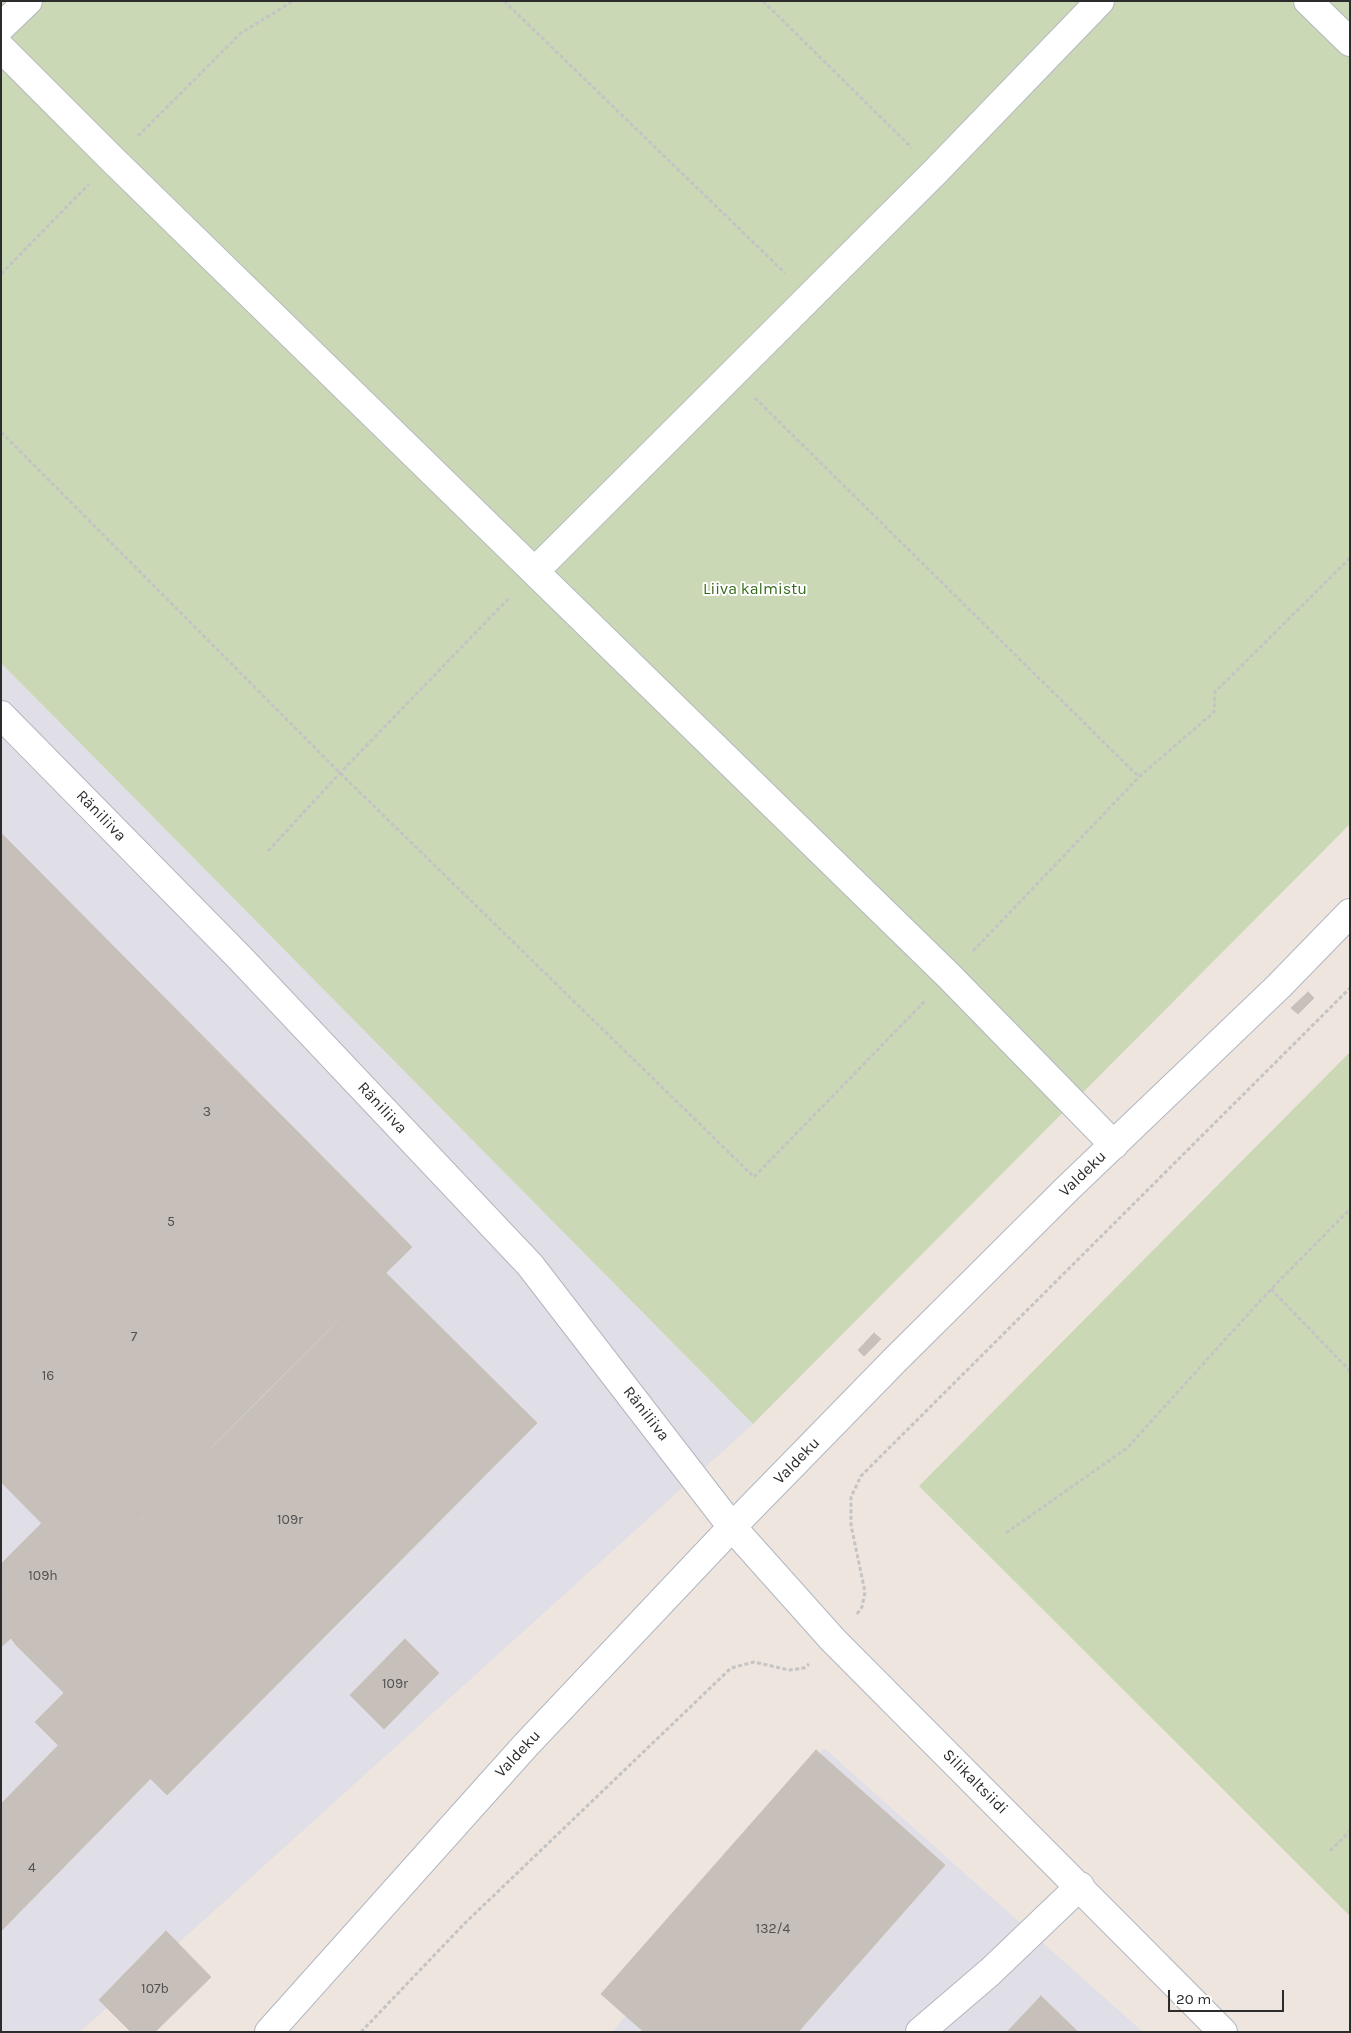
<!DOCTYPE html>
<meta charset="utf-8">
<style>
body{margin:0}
#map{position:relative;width:1351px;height:2033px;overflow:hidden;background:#eee5de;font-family:Karla,sans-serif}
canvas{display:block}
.frame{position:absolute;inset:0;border:2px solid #2c2c2c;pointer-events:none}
.scale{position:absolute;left:1168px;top:1990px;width:116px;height:22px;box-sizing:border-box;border:2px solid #2c2c2c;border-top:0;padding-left:6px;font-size:15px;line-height:18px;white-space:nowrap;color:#2c2c2c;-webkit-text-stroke:4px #fff;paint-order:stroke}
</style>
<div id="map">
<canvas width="1351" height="2033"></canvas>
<div class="frame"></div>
<div class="scale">20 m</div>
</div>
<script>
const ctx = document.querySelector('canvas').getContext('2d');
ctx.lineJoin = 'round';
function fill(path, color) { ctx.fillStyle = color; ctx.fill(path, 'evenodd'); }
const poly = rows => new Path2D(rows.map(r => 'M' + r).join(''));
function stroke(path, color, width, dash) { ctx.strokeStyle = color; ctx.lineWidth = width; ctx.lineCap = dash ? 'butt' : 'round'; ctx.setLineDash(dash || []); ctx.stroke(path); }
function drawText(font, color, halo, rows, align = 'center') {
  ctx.font = font + ' Karla,sans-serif'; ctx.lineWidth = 4; ctx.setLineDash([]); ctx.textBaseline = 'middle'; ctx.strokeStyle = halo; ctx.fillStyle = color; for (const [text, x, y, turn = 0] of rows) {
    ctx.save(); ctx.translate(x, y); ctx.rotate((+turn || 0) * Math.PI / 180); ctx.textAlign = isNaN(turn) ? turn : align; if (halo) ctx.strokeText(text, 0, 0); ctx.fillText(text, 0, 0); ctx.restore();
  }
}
const industrial = poly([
 [1,663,753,1424,80,2032,1,2032],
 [824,1748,1143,2032,613,2032]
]);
const cemetery = poly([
 [1,1,1350,1,1350,824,753,1424,1,663],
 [1350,1052,1350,1916,919,1486]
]);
const building = poly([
 [1,833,412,1247,340,1318,1,977,1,833],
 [1,977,340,1318,266,1392,1,1127,1,977],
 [1308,992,1314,998,1298,1014,1291,1008,1308,992],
 [1,1127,266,1392,189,1470,1,1281,1,1127],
 [386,1273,537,1423,167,1795,16,1645,386,1273],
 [1,1281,189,1470,89,1571,1,1482,1,1281],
 [874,1333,881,1339,864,1356,858,1350,874,1333],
 [42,1523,89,1571,40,1620,1,1581,1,1564,42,1523],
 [1,1581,40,1620,16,1645,11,1638,1,1647,1,1581],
 [405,1639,439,1673,384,1729,350,1695,405,1639],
 [64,1693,87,1716,58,1745,35,1722,64,1693],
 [87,1716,151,1778,1,1931,1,1804,87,1716],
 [816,1750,945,1865,798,2032,644,2032,601,1994,816,1750],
 [166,1931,211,1977,155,2032,131,2032,99,2000,166,1931],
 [1041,1996,1078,2032,1008,2031,1041,1996]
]);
const path = poly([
 [504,1,785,273],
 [763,1,912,148],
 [138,136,241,33,293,1],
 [1,274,89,184],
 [755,398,1139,777],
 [1,432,340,773,754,1177,925,1001],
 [268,851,340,773,510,597],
 [973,951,1139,777,1214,712,1215,692,1350,558],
 [1271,1289,1350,1371],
 [1006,1533,1127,1448,1271,1289,1350,1209],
 [857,1614,862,1607,865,1592,851,1525,851,1497,861,1476,1350,988],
 [1330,1851,1350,1831],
 [361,2032,465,1923,731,1668,754,1662,789,1670,804,1668,809,1664]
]);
const minor = poly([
 [1308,1,1350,42],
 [1,27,28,1],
 [1,48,113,160,949,976,1114,1145],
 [535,571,936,171,1100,1],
 [1,715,240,958,530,1265,732,1527,833,1640,1223,2032],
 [269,2032,525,1746,732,1527,894,1361,1068,1188,1279,986,1350,913],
 [920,2032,990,1972,1080,1886]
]);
const numberNames = [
 ["3",207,1112],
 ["5",171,1222],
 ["7",134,1337],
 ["16",48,1376],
 ["109r",290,1520],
 ["109h",43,1576],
 ["109r",395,1684],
 ["4",32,1868],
 ["132/4",773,1929],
 ["107b",155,1989]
];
const parkNames = [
 ["Liiva kalmistu",755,589]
];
const streetNames = [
 ["Räniliiva",101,816,46],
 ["Räniliiva",382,1108,47],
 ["Valdeku",1083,1174,-44],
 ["Räniliiva",646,1414,52],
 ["Valdeku",797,1461,-46],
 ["Valdeku",518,1754,-47],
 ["Silikaltsiidi",975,1782,45]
];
fill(industrial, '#e0dee6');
fill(cemetery, '#cbd8b5');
fill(building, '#c6bfba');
stroke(building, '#c9c1b7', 1);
stroke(minor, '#b2b6c0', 30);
stroke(path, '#c4c4c4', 3, [4, 2.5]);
stroke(minor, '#fff', 28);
drawText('14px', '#525150', null, numberNames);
drawText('16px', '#356c19', '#fff', parkNames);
drawText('16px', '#2c2c2c', '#fff', streetNames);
</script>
